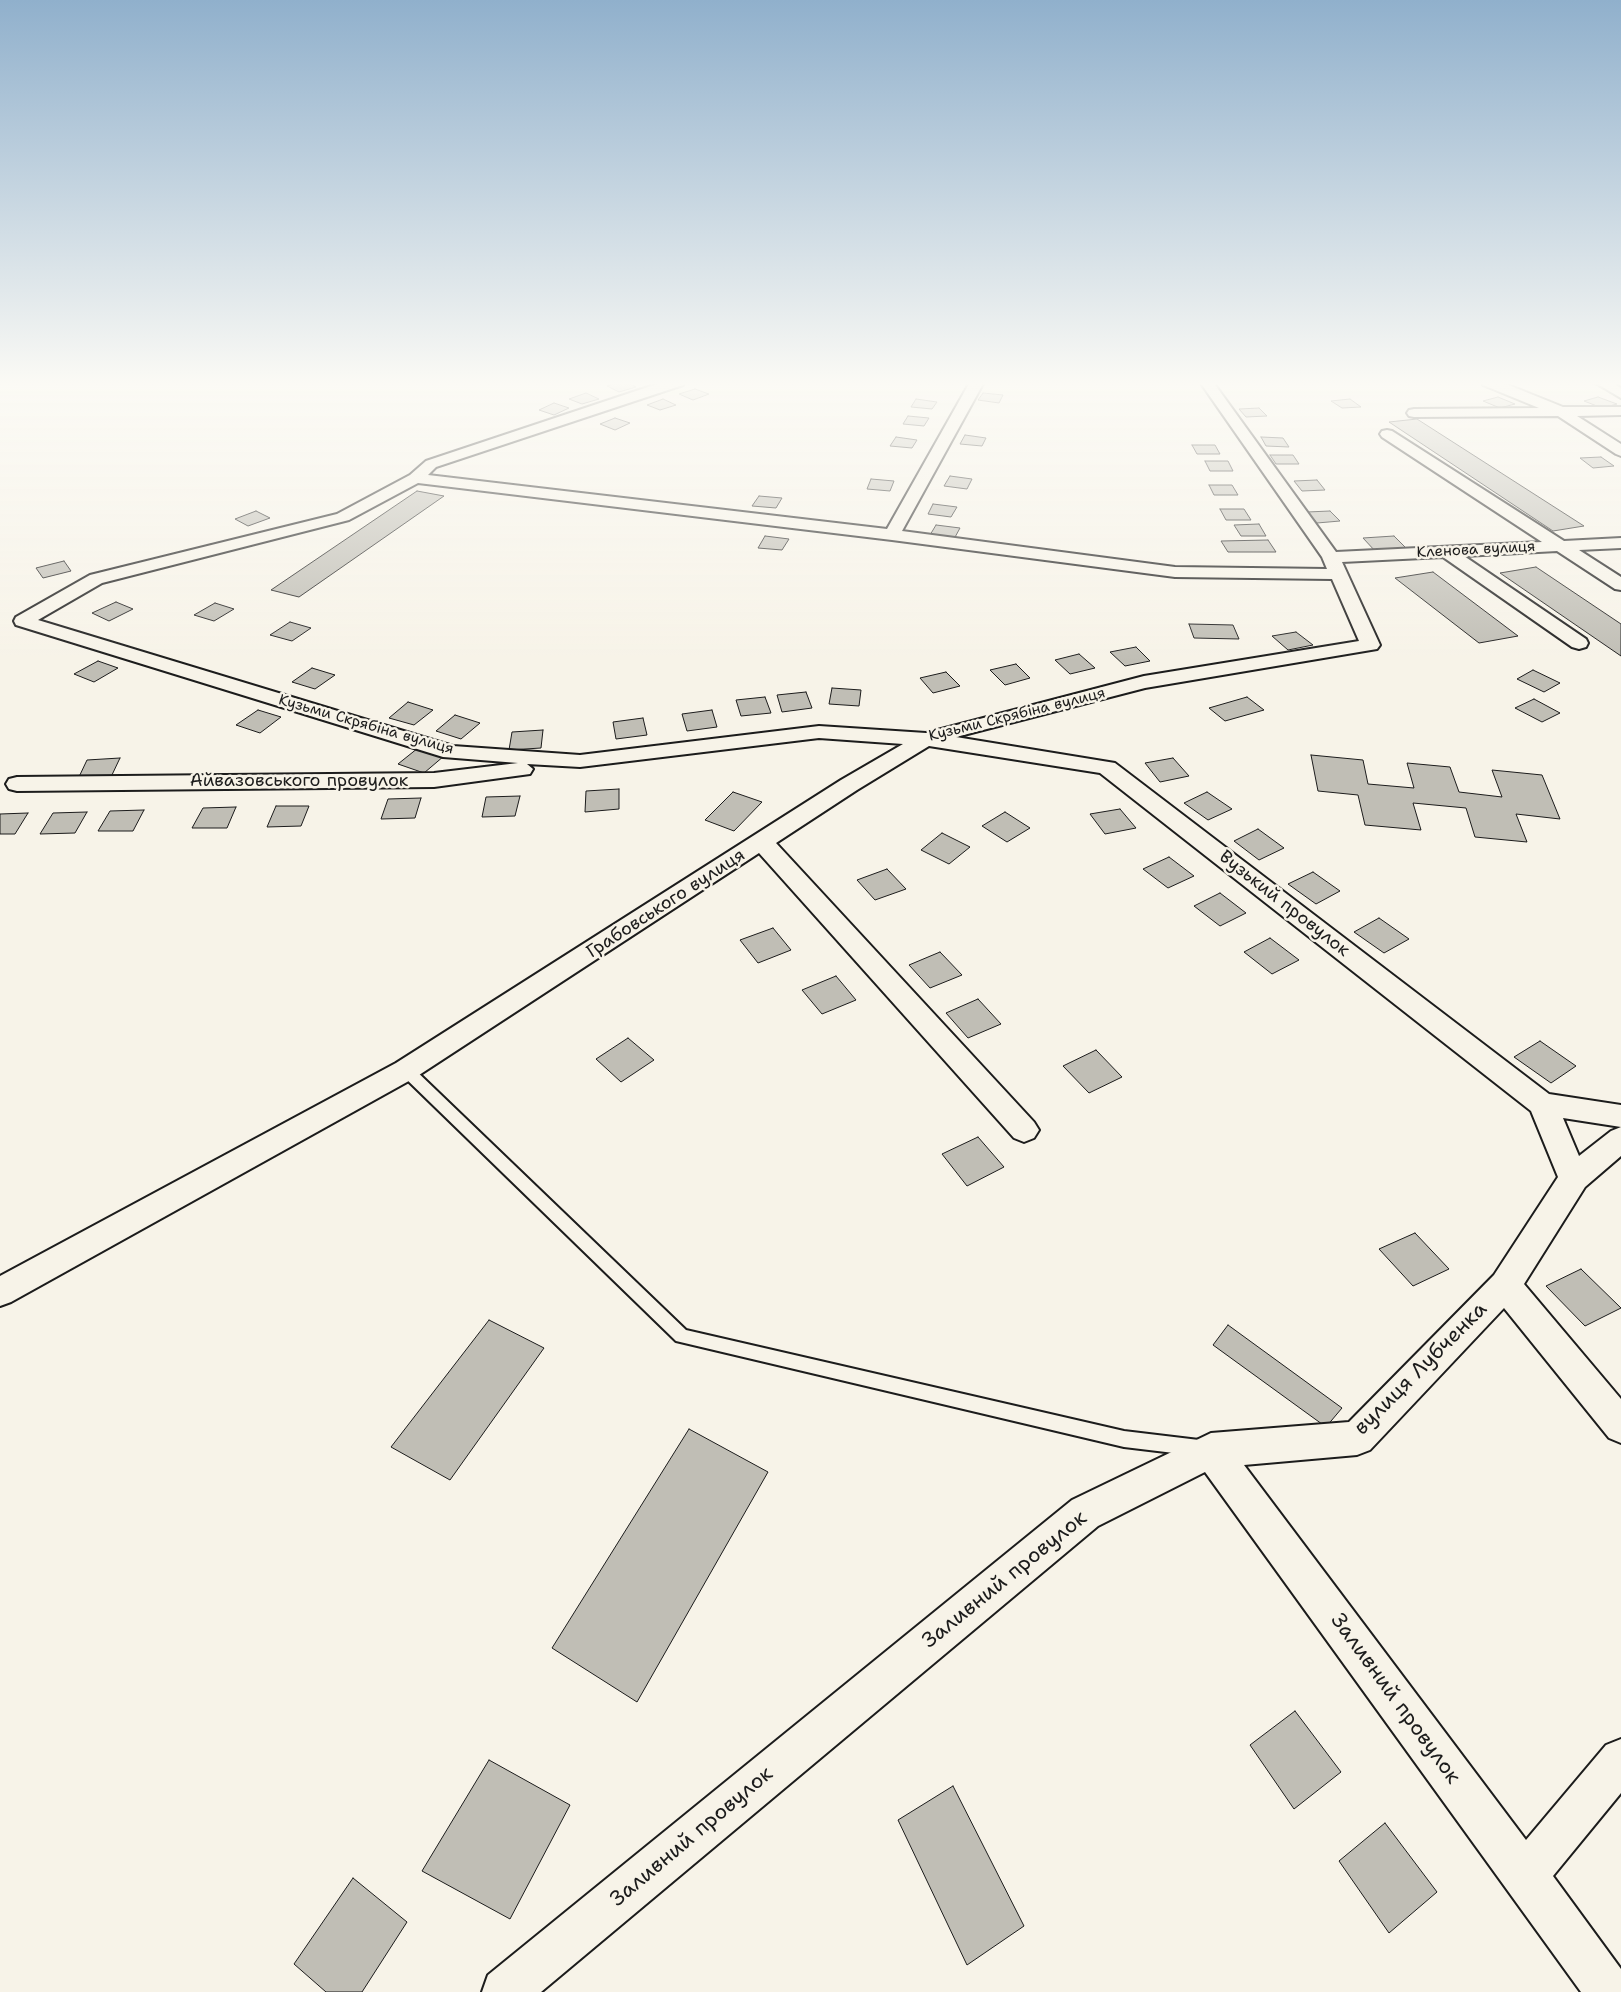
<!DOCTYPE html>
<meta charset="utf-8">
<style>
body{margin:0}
canvas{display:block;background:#f7f3e8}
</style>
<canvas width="1621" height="1992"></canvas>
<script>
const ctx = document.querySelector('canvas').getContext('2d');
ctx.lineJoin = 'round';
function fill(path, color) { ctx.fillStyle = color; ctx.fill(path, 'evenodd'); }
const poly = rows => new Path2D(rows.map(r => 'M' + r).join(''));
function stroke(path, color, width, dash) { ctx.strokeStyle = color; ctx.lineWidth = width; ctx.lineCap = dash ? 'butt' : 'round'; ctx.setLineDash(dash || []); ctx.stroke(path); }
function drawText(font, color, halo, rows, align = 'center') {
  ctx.font = font + ' "Shantell Sans",sans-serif'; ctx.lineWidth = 5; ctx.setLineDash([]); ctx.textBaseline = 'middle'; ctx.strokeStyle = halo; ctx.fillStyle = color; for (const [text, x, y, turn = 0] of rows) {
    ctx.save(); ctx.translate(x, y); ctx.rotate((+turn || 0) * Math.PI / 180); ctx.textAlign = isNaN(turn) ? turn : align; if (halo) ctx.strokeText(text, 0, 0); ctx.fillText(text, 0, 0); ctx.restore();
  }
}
const building = poly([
 [620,382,626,382,636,387,619,392,607,386,620,382],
 [695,389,709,394,693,400,679,394,695,389],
 [586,393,599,399,582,404,569,399,586,393],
 [983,393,1003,395,999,403,978,400,983,393],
 [1498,397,1515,404,1500,408,1483,401,1498,397],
 [1598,397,1617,404,1602,408,1584,401,1598,397],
 [663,399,676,405,660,410,647,405,663,399],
 [916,399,937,402,932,409,911,407,916,399],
 [1350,399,1361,407,1342,408,1331,401,1350,399],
 [554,403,569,408,554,415,539,410,554,403],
 [1259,408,1267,416,1246,417,1239,409,1259,408],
 [908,416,929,418,924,426,903,424,908,416],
 [615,418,630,423,615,430,600,424,615,418],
 [1417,419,1584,526,1553,531,1389,422,1417,419],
 [965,435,986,438,982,446,960,444,965,435],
 [896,437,917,440,912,448,890,446,896,437],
 [1261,437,1283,438,1289,447,1266,446,1261,437],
 [1192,445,1215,445,1220,454,1197,454,1192,445],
 [1270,455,1293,455,1299,464,1276,464,1270,455],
 [1601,457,1614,466,1593,468,1580,458,1601,457],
 [1205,461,1228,461,1233,471,1210,471,1205,461],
 [950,476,972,479,967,489,944,486,950,476],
 [871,479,894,481,890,491,867,489,871,479],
 [1317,480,1325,490,1302,491,1294,481,1317,480],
 [1209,485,1232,485,1238,495,1214,495,1209,485],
 [417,491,444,496,299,597,271,590,417,491],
 [759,496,782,498,776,508,752,506,759,496],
 [933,504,957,507,951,517,928,514,933,504],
 [1220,509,1244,509,1251,520,1226,520,1220,509],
 [256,511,270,518,248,526,235,519,256,511],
 [1330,511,1340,521,1317,523,1307,512,1330,511],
 [1259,524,1266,536,1241,536,1234,525,1259,524],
 [936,525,960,528,954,539,930,535,936,525],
 [765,536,789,539,782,550,758,548,765,536],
 [1394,536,1408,550,1376,552,1363,538,1394,536],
 [1268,540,1276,552,1228,552,1221,541,1268,540],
 [64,561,71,571,43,578,36,568,64,561],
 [1536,567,1621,624,1621,656,1500,573,1536,567],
 [1433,572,1518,636,1479,643,1395,578,1433,572],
 [116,602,133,609,109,621,92,613,116,602],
 [215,603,234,609,214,621,194,615,215,603],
 [290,622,311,628,292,641,270,635,290,622],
 [1189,624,1233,625,1239,639,1194,638,1189,624],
 [1296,632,1313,645,1288,650,1272,636,1296,632],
 [1136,647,1150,661,1125,666,1110,652,1136,647],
 [1079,654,1095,668,1070,674,1055,660,1079,654],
 [98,661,118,668,94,682,74,674,98,661],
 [1016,664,1030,678,1005,685,990,670,1016,664],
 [312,668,335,675,315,689,292,682,312,668],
 [1533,670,1560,683,1544,692,1517,679,1533,670],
 [946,672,960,686,933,693,920,678,946,672],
 [832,688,861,690,859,706,829,704,832,688],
 [806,692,812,708,782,712,777,695,806,692],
 [765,697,771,713,741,716,736,700,765,697],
 [1247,697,1264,710,1225,721,1209,708,1247,697],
 [1534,699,1560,713,1542,722,1515,708,1534,699],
 [408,702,433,710,414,725,389,718,408,702],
 [258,710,281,717,260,733,236,725,258,710],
 [712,710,717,727,687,731,682,714,712,710],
 [455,715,480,723,461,739,436,731,455,715],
 [643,718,647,735,616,739,613,722,643,718],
 [543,730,541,748,509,750,512,732,543,730],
 [418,748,444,756,424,773,398,764,418,748],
 [1311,755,1363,760,1368,784,1414,788,1407,763,1450,767,1459,792,1502,797,1492,770,1542,775,1560,819,1516,814,1527,842,1475,837,1466,808,1413,803,1421,830,1365,825,1358,795,1318,791,1311,755],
 [120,758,111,777,78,779,87,760,120,758],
 [1173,758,1189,776,1160,782,1145,763,1173,758],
 [619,789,619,809,585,812,586,791,619,789],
 [733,792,762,802,734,831,705,820,733,792],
 [1207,792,1232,809,1208,820,1184,803,1207,792],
 [520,796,515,816,482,817,486,797,520,796],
 [421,798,415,818,381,819,388,799,421,798],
 [276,806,309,806,301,826,267,827,276,806],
 [236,807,227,828,192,828,203,808,236,807],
 [1120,809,1136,828,1105,834,1090,814,1120,809],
 [144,810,133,831,98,831,110,811,144,810],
 [87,812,75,833,40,834,53,813,87,812],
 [1005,812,1030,828,1007,842,982,826,1005,812],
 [28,813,15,834,0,834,0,814,28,813],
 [1258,829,1284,848,1259,860,1234,841,1258,829],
 [942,833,970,847,949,864,921,850,942,833],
 [1169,857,1194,876,1168,888,1143,869,1169,857],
 [887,869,906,889,875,900,857,880,887,869],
 [1313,872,1340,891,1316,904,1288,884,1313,872],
 [1220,893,1246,913,1220,926,1194,906,1220,893],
 [1379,918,1409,939,1384,953,1354,932,1379,918],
 [773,928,791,950,758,963,740,940,773,928],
 [1270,938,1299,960,1272,974,1244,952,1270,938],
 [940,952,962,975,930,988,909,965,940,952],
 [836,976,856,1000,822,1014,802,990,836,976],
 [978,999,1001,1024,968,1038,946,1013,978,999],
 [628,1038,654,1060,621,1082,596,1059,628,1038],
 [1540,1041,1576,1066,1551,1083,1514,1057,1540,1041],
 [1096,1050,1122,1077,1089,1093,1063,1066,1096,1050],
 [978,1137,1004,1167,967,1186,942,1154,978,1137],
 [1415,1233,1449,1269,1413,1286,1379,1249,1415,1233],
 [1581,1269,1621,1308,1585,1326,1546,1286,1581,1269],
 [489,1320,544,1348,450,1480,391,1447,489,1320],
 [1228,1325,1342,1408,1326,1427,1213,1345,1228,1325],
 [689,1429,768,1472,637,1702,552,1648,689,1429],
 [1295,1711,1341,1772,1294,1809,1250,1745,1295,1711],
 [489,1760,570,1805,510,1919,422,1871,489,1760],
 [953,1786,1024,1926,967,1965,898,1820,953,1786],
 [1385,1823,1437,1892,1389,1933,1339,1861,1385,1823],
 [353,1878,407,1922,362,1992,326,1992,294,1964,353,1878]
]);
const service = poly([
 [406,1065,411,1066,686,1330,1124,1431,1199,1440,1205,1442,1207,1448,1205,1454,1199,1456,1124,1447,676,1341,401,1074,399,1070,401,1066,406,1065]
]);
const minor = poly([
 [663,382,684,382,683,385,436,467,428,475,887,529,970,382,984,382,902,531,1175,567,1327,569,1322,557,1200,382,1213,382,1336,552,1542,542,1382,437,1380,434,1382,431,1387,430,1392,431,1564,541,1621,538,1621,548,1579,550,1621,577,1621,590,1615,589,1557,551,1464,556,1586,639,1588,643,1586,647,1579,649,1572,647,1443,557,1342,562,1380,645,1377,649,1145,688,956,737,1115,763,1549,1094,1621,1105,1621,1127,1563,1118,1579,1156,1611,1131,1621,1127,1621,1156,1585,1187,1524,1284,1621,1399,1621,1443,1609,1438,1504,1308,1370,1450,1357,1455,1244,1465,1526,1840,1606,1745,1621,1739,1621,1793,1553,1876,1621,1969,1621,1992,1581,1992,1205,1472,1098,1526,541,1992,482,1992,488,1975,1072,1500,1211,1433,1349,1422,1494,1275,1558,1177,1531,1111,1100,773,929,746,857,790,776,843,1034,1122,1039,1130,1034,1138,1024,1142,1014,1138,759,853,416,1077,11,1302,0,1306,0,1276,396,1063,841,780,903,744,819,738,580,767,527,764,533,769,530,774,434,787,17,791,9,789,6,784,9,779,17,777,434,773,518,763,443,757,16,625,14,621,16,617,90,575,337,514,410,475,426,461,663,382],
 [418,483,892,540,1175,577,1332,579,1359,641,1144,676,926,733,819,726,580,755,453,746,38,620,102,583,349,520,418,483],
 [1482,382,1501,382,1563,407,1621,407,1621,415,1577,416,1621,444,1621,456,1616,454,1558,416,1414,417,1409,416,1407,413,1409,410,1414,409,1539,408,1483,385,1482,382],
 [1594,382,1611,382,1621,388,1621,398,1594,382]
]);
const farStreetnames = [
 ["Кленова вулиця",1476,550,-3],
 ["Кузьми Скрябіна вулиця",1017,715,-14],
 ["Кузьми Скрябіна вулиця",366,725,16]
];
const streetNames = [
 ["Айвазовського провулок",299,781],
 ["Грабовського вулиця",666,904,-33],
 ["Вузький провулок",1284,904,38]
];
const nearStreetnames = [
 ["вулиця Лубченка",1421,1369,-45],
 ["Заливний провулок",1005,1580,-39],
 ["Заливний провулок",1395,1699,54],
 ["Заливний провулок",692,1837,-40]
];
fill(building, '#c0beb5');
stroke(building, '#1c1c1c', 1);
stroke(service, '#1c1c1c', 4);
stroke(minor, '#1c1c1c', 4);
fill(service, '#f7f3e8');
fill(minor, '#f7f3e8');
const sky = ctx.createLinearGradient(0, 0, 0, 661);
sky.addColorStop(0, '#90b0cc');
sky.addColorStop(0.58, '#fbfaf5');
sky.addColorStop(1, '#fbfaf500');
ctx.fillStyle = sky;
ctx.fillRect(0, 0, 1621, 661);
drawText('15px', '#1c1c1c', '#f7f3e8', farStreetnames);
drawText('18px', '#1c1c1c', '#f7f3e8', streetNames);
drawText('21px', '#1c1c1c', '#f7f3e8', nearStreetnames);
</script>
